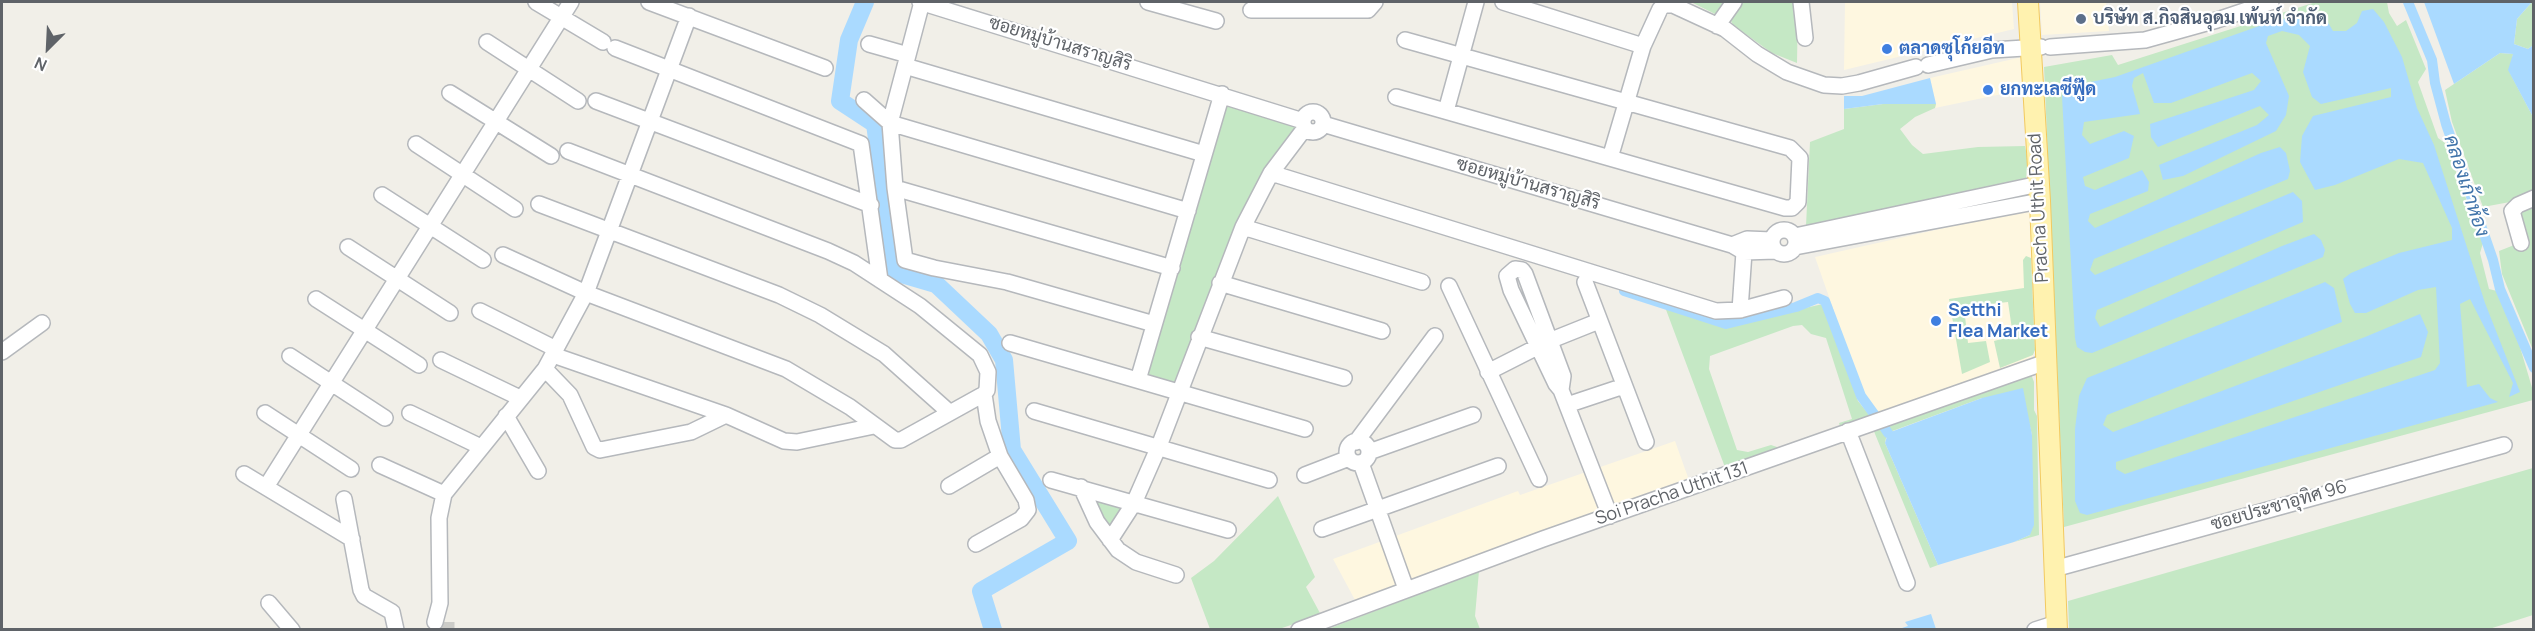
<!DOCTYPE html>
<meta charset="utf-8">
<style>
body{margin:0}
#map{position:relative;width:2535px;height:631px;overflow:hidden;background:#f1efe8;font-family:Manrope,sans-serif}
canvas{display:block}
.frame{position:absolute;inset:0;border:3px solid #5f6368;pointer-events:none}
.north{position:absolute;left:18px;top:18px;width:60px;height:60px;-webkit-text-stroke:4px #fff;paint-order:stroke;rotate:204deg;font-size:16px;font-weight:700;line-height:24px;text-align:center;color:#5f6368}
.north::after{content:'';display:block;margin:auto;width:21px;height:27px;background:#5f6368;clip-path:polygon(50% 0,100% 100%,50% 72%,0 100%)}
</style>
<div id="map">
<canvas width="2535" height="631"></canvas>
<div class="frame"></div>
<div class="north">N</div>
</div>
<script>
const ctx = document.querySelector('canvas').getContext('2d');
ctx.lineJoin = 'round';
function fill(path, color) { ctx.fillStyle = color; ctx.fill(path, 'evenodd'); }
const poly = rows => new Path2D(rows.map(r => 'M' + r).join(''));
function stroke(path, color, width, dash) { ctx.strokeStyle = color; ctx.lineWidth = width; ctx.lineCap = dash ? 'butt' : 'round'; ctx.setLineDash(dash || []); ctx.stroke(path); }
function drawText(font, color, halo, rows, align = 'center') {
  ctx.font = font + ' Manrope,Sarabun,sans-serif'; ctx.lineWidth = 4.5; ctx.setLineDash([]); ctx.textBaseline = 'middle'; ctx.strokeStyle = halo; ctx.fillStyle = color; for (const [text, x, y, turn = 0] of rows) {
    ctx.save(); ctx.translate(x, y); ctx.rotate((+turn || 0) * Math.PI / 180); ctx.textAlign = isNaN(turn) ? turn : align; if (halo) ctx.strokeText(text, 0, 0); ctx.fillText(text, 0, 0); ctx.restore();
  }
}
const commercial = poly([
 [1845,2,2012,2,2014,29,1844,70],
 [2040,2,2106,2,2109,31,2042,35],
 [2022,57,2026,89,1935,108,1936,104,1930,78],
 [2029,209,2035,351,2031,361,1871,417,1815,257],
 [1675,441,1690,483,1355,600,1333,559,1518,491,1520,495]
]);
const green = poly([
 [1691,2,1728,2,1717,15],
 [1742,2,1798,2,1797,63,1772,53,1733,25,1731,21],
 [2316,2,2387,2,2389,13,2397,26,2406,20,2426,69,2418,82,2438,138,2445,143,2483,243,2480,253,2489,289,2497,291,2520,347,2533,391,2533,400,2064,527,2044,67,2112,55,2118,65],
 [2532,2,2533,2,2533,45,2528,49,2514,44,2517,19],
 [2500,53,2513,54,2510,73,2533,117,2533,350,2502,274,2499,251,2527,240,2510,202,2483,207,2452,122,2445,90],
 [1224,103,1294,124,1297,129,1177,386,1145,376],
 [1883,104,1936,104,1935,108,1915,117,1900,129,1912,145,1923,154,1978,147,2025,146,2028,160,2026,178,1806,226,1810,142,1844,129,1844,109],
 [2026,256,2031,258,2035,350,2033,355,2000,368,1994,341,2013,336,2008,302,1964,307,1968,343,1986,341,1990,362,1962,374,1949,299,2024,288,2023,260],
 [1823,304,1858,401,1871,417,1840,427,1839,423,1852,419,1826,338,1811,334,1802,325,1793,326,1710,356,1709,369,1737,450,1748,452,1771,445,1780,448,1726,470,1665,307,1724,326],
 [2031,374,2034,382,2034,410,2037,416,2039,535,2014,542,2030,535,2032,435,2027,414,1982,398,1887,433,1885,443,1938,565,1930,568,1873,429],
 [2533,468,2533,615,2486,630,2069,629,2068,601],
 [1094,496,1124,504,1111,530,1092,501],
 [1278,496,1315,577,1306,587,1321,615,1279,629,1210,629,1191,578,1214,561],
 [1479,571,1475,616,1480,629,1328,629]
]);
const water = poly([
 [2424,2,2532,2,2517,19,2514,44,2528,49,2533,45,2533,117,2508,70,2513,54,2500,53,2454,84],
 [2373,9,2384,22,2402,57,2417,108,2434,145,2485,303,2520,392,2509,397,2513,383,2470,299,2460,304,2467,387,2479,384,2490,398,2498,402,2087,515,2080,513,2075,501,2075,429,2079,396,2087,378,2325,282,2334,288,2342,322,2107,415,2103,425,2113,432,2365,337,2420,314,2428,332,2421,357,2116,462,2116,469,2125,474,2435,370,2440,363,2436,287,2418,290,2366,313,2355,313,2350,304,2343,279,2351,273,2399,253,2452,240,2452,228,2423,163,2399,159,2335,185,2315,190,2300,162,2302,136,2313,116,2391,97,2391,88,2321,104,2312,97,2303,72,2310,46,2299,35,2282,31,2268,36,2266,43,2289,96,2286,115,2276,131,2183,176,2163,180,2159,165,2257,125,2269,115,2260,106,2158,147,2151,137,2150,124,2254,90,2261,81,2252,73,2171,103,2154,103,2143,73,2134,78,2132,86,2140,114,2084,122,2082,135,2090,144,2124,131,2134,136,2129,158,2083,177,2085,186,2095,190,2142,170,2149,182,2148,191,2090,214,2088,221,2095,228,2261,153,2280,147,2286,153,2290,171,2288,179,2094,259,2090,270,2095,275,2293,192,2302,201,2303,222,2097,310,2095,318,2100,327,2282,246,2314,234,2321,240,2325,250,2323,257,2092,353,2085,352,2077,347,2075,338,2062,96,2066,87,2115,77,2265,24,2307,13,2323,14,2333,31,2346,31,2357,23,2362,11],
 [1930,78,1936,104,1883,104,1844,109,1844,96,1862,96],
 [2023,388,2032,435,2034,525,2030,535,2014,542,1938,565,1885,443,1888,433,1982,398],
 [1931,614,1936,629,1899,629,1908,626,1905,622]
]);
const canal = poly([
 [2408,2,2432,60,2435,83,2446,124,2493,260,2500,289,2534,368],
 [1624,291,1726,324,1796,307,1818,298,1825,301,1861,396,1874,414],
 [1884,427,1888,433]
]);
const river = poly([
 [865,2,849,40,840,101,875,124,895,272,936,284,989,334,1004,360,1012,450,1068,541,981,591,993,630]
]);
const minorTunnel = poly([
 [447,622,447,630]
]);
const minor = poly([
 [536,2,603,42],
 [649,2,825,68],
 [920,2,1303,121],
 [922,2,890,123,895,188,905,260,934,268,1007,282,1154,324],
 [1148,2,1216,21],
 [1503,2,1643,46],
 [1675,2,1673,5,1725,29,1757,54,1787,72,1824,85,1842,86,1859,83,1916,67],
 [1801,2,1805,38],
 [1251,10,1368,10,1375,2],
 [1717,26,1734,2],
 [487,42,578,101],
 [869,44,908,55],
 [2050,47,2145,40,2217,20,2271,2],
 [615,48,861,144,880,280],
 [1928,65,1992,50,2041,47],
 [905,66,1204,154],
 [450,93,551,156],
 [1396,97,1785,208,1792,208,1798,202,1800,158,1790,148,1405,40],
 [864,100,890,123,1188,211],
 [596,101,871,205],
 [1446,111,1476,2],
 '1303 122a10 10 0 1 1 20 0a10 10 0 1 1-20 0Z',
 [1323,124,1732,245,1744,252,1776,251],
 [416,144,515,209],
 [1610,158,1643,46,1660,9,1664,5,1673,5],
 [1271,173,1716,311,1740,310,1784,298],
 [895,188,1172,268],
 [382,195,483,260],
 [539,204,779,295,820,315,884,354,949,412],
 [1243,227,1422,282],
 '1772 242a12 12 0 1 1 24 0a12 12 0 1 1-24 0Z',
 [1795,236,2039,184],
 [2521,243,2512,211,2518,205,2534,198],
 [1732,245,1747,239,1772,240],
 [348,247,450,313],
 [1795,247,2040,201],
 [503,255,586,293,786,369,850,407,895,440,901,440,984,394,987,390,988,372,980,355,920,306,854,263,828,251,568,151],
 [1585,282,1646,442],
 [1220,283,1382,331],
 [1449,286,1539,479],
 [316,299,419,365],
 [1740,310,1744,252],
 [480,311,556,349],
 [1199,337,1344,378],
 [1010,343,1305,429],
 [2,352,42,323],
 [553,355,726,415,784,441,797,442,874,426],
 [290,356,385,418],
 [441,360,520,398],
 [545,369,570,395,594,447,600,450,691,432,726,415],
 [1488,372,1549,341,1599,321],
 [1138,380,1222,94],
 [1561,390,1563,376,1525,274,1522,270,1515,269,1507,276,1511,290,1556,384,1561,390,1610,516],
 [1567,405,1624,386],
 [1034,411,1269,480],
 [265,413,351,469],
 [410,413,481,447],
 [506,416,538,471],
 [1848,431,1907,583],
 '1347 452a11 11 0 1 1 22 0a11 11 0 1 1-22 0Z',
 [1356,442,1435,336],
 [1369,452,1473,415],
 [1361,463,1406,589],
 [380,465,444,494],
 [244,474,352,539],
 [1305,475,1349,458],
 [1051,480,1228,530],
 [949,486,1000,456],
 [266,487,571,2],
 [1081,487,1097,522,1118,550,1136,562,1176,575],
 [344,499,361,590,364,596,392,612,396,630],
 [1322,529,1498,466],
 [1110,540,1134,503,1159,446,1243,227,1271,173,1305,128],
 [976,544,1021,519,1028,510,1026,500,1000,456,988,421,984,394],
 [2054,569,2504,445],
 [269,603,292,630],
 [435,622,440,603,439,518,444,494,545,369,586,293,689,16],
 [1299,630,1543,539,2046,362],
 [2035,630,2057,623]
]);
const major = poly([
 [2028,2,2040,201,2057,630]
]);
const markers = [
 [2081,19,6,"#5c6f8a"],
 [1887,49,6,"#3f7fe0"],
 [1988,90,6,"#3f7fe0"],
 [1936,321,6,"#3f7fe0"]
];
const serviceNames = [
 ["บริษัท ส.กิจสินอุดม เพ้นท์ จำกัด",2093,19]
];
const streetNames = [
 ["ซอยหมู่บ้านสราญสิริ",1060,44,17],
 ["ซอยหมู่บ้านสราญสิริ",1528,184,16],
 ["Pracha Uthit Road",2039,208,-93],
 ["Soi Pracha Uthit 131",1672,494,-19],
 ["ซอยประชาอุทิศ 96",2279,506,-16]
];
const shopNames = [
 ["ตลาดซุโก้ยอีท",1899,49],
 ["ยกทะเลซีฟู๊ด",2000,90],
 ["Setthi",1948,311],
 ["Flea Market",1948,332]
];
const waterNames = [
 ["คลองเก้าห้อง",2466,186,72]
];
fill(commercial, '#fef7e0');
fill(green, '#c5e8c5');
fill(water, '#aadaff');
stroke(canal, '#aadaff', 10);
stroke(river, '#aadaff', 18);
stroke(minorTunnel, '#ccccc8', 15, [15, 8]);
stroke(minor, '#b5b8bc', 18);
stroke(major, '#f2c960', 22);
stroke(minor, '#fff', 15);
stroke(major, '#fff2af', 20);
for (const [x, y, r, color] of markers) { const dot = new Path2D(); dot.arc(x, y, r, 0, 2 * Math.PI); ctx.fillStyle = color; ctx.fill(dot); stroke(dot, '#fff', 2); }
drawText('bold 18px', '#4e5e75', '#fff', serviceNames, 'left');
drawText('18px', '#5f6368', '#fff', streetNames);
drawText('bold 18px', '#366cbe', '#fff', shopNames, 'left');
drawText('italic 20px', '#4174aa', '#fff', waterNames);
</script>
